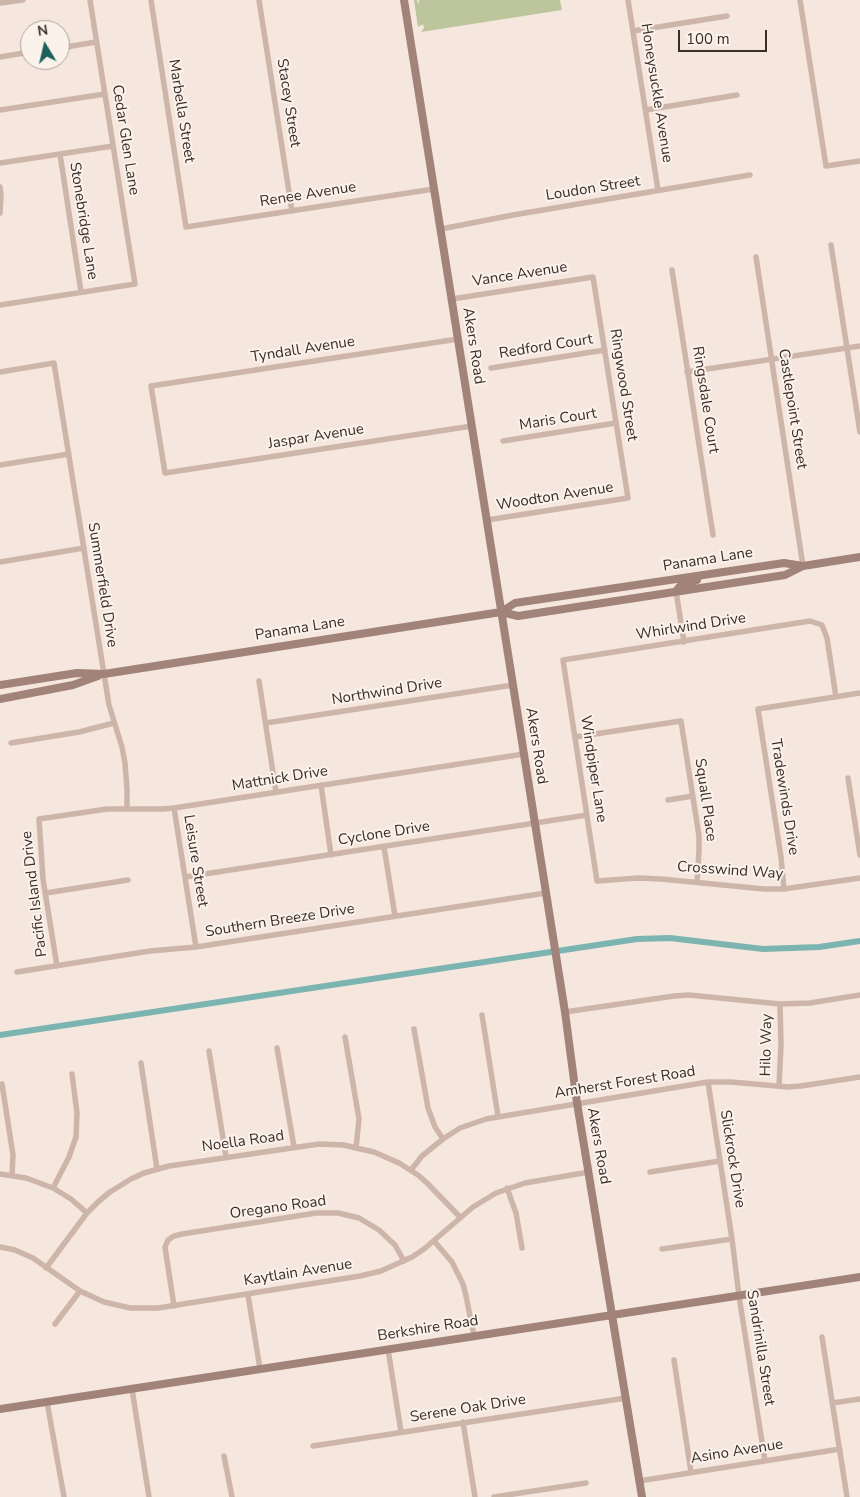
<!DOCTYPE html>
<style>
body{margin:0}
#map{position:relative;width:860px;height:1497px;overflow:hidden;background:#f5e7de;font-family:"Nunito Sans",sans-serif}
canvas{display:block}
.north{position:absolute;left:20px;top:20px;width:50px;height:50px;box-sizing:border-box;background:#fbf2eb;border:1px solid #aea39d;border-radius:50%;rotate:351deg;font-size:14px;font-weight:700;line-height:20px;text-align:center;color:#3b2d29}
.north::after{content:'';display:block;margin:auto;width:18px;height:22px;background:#1b605c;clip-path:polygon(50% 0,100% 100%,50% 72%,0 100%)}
.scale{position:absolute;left:678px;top:30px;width:89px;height:22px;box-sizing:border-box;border:2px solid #3b2d29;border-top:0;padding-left:6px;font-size:15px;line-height:18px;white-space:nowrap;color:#3b2d29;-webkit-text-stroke:4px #fbf2eb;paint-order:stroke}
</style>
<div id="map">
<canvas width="860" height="1497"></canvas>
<div class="north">N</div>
<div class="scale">100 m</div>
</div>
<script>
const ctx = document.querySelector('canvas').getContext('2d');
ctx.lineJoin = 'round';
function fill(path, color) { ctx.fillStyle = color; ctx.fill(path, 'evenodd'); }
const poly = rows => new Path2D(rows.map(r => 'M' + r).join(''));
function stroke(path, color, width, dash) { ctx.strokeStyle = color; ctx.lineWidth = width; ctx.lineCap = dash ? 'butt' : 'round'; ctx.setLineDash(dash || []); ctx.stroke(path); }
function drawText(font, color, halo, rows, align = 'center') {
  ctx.font = font + ' "Nunito Sans",sans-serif'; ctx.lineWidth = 4; ctx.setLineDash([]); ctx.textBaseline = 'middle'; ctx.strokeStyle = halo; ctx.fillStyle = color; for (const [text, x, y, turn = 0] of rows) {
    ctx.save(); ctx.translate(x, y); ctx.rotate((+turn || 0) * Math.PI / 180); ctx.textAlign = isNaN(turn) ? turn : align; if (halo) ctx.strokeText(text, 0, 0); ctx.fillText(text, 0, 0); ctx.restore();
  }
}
const green = poly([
 [414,0,417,0,419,5,419,0,560,0,562,10,421,32,424,28,423,24,418,27]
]);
const canal = poly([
 [0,1035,637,939,670,938,763,949,819,947,860,941]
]);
const street = poly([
 [151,0,186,227,434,189],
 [259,0,292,211],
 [628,0,658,190],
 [800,0,826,166,860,161],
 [0,3,23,0],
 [633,31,727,16],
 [60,48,96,42],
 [0,57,30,52],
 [0,110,105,94],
 [646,110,737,95],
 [60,154,81,292],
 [0,163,113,146],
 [0,187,1,195,0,213],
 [441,229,513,215,750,175],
 [831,245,860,432],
 [756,257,803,566],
 [672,270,713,535],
 [452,299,593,277,628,498,487,520],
 [0,305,135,284,90,0],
 [458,339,151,386,165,473,472,426],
 [491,368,605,350],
 [0,372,54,363,109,705,122,747,125,763,127,789,127,809],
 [687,372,860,346],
 [503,441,616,423],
 [0,465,69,454],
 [0,562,84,548],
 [676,591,684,642],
 [259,681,276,792],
 [836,697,827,638,822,625,810,621,563,660,597,881,638,878,661,879,764,889,784,889,860,878],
 [266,723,513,685],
 [575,737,681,721,699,836,699,851,697,882],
 [11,743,79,732,114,723],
 [848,778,860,855],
 [321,785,331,855],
 [668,800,693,796],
 [174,808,196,947],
 [384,847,395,916],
 [185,877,587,815],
 [784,889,781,857,758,709,860,693],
 [46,893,128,880],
 [57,966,43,879,39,819,107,809,162,809,174,808,524,754],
 [17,972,150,951,196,947,546,893],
 [565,1012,674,996,689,995,780,1004,810,1003,860,995],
 [482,1015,498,1116],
 [414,1029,428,1108,435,1127,443,1139],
 [345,1037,359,1119,356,1148],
 [277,1048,294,1147],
 [209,1051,226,1157],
 [141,1063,157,1169],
 [708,1082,732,1239,739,1296,765,1461],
 [2,1084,13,1155,12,1175],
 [779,1086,781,1045,780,1004],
 [411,1170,422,1156,443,1139,460,1128,486,1119,708,1082,731,1082,788,1087,801,1086,860,1077],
 [650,1172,720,1161],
 [0,1174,26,1178,53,1188,71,1199,87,1213],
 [53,1188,69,1157,76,1137,77,1113,72,1074],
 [507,1188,516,1213,522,1248],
 [434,1241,452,1262,463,1284,466,1296,474,1336],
 [0,1247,15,1250,33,1258,80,1291,104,1302,130,1308,158,1308,360,1276,381,1271,412,1257,424,1249,473,1207,496,1193,525,1183,589,1172],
 [662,1249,732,1239],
 [46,1268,87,1213,99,1201,110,1192,131,1179,144,1173,169,1166,319,1144,344,1145,356,1148,374,1152,399,1163,418,1175,427,1183,460,1217],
 [248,1295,260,1369],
 [174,1306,165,1247,168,1240,174,1236,182,1234,316,1213,338,1213,359,1218,379,1230,395,1245,404,1261],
 [55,1324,80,1291],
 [822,1337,847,1497],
 [388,1349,401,1432],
 [674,1360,691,1472],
 [132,1389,149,1497],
 [47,1402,64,1497],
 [832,1403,860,1399],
 [463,1422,475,1497],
 [313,1446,626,1398],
 [224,1456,232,1497],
 [639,1481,840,1449],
 [494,1497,586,1483]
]);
const secondary = poly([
 [404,0,565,1012,577,1103,642,1497],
 [676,591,681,585,697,580],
 [501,612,515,603,784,563,803,566,860,557],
 [0,685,77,673,104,674,501,612,518,616,785,575,803,566],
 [0,699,73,685,98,676],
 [0,1409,860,1277]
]);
const streetNames = [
 ["Honeysuckle Avenue",656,93,81],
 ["Stacey Street",288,103,81],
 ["Marbella Street",181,111,81],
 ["Cedar Glen Lane",125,140,81],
 ["Loudon Street",593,189,-9],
 ["Renee Avenue",308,195,-9],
 ["Stonebridge Lane",83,221,81],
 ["Vance Avenue",520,275,-9],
 ["Akers Road",473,346,81],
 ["Redford Court",546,347,-9],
 ["Tyndall Avenue",303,350,-9],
 ["Ringwood Street",623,385,81],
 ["Ringsdale Court",705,400,81],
 ["Castlepoint Street",792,409,81],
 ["Maris Court",558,420,-9],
 ["Jaspar Avenue",316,437,-9],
 ["Woodton Avenue",555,497,-9],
 ["Panama Lane",708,560,-9],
 ["Summerfield Drive",102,585,81],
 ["Whirlwind Drive",691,627,-9],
 ["Panama Lane",300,629,-9],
 ["Northwind Drive",387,692,-9],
 ["Akers Road",536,746,81],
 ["Windpiper Lane",593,769,81],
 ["Mattnick Drive",280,779,-9],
 ["Tradewinds Drive",784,797,81],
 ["Squall Place",705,800,82],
 ["Cyclone Drive",384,834,-9],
 ["Leisure Street",195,861,81],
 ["Crosswind Way",730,871,4],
 ["Pacific Island Drive",35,894,-97],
 ["Southern Breeze Drive",280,921,-9],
 ["Hilo Way",767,1045,-89],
 ["Amherst Forest Road",625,1083,-9],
 ["Noella Road",243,1142,-8],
 ["Akers Road",598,1146,80],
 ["Slickrock Drive",732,1159,81],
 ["Oregano Road",278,1208,-8],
 ["Kaytlain Avenue",298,1273,-9],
 ["Berkshire Road",428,1329,-9],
 ["Sandrinilla Street",760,1348,81],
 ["Serene Oak Drive",468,1409,-9],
 ["Asino Avenue",737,1452,-9]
];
fill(green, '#bdc59d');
stroke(canal, '#7bb4b0', 6);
stroke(street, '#ceb5a9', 5.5);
stroke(secondary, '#a2837a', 8);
drawText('15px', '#3b2d29', '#fbf2eb', streetNames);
</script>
